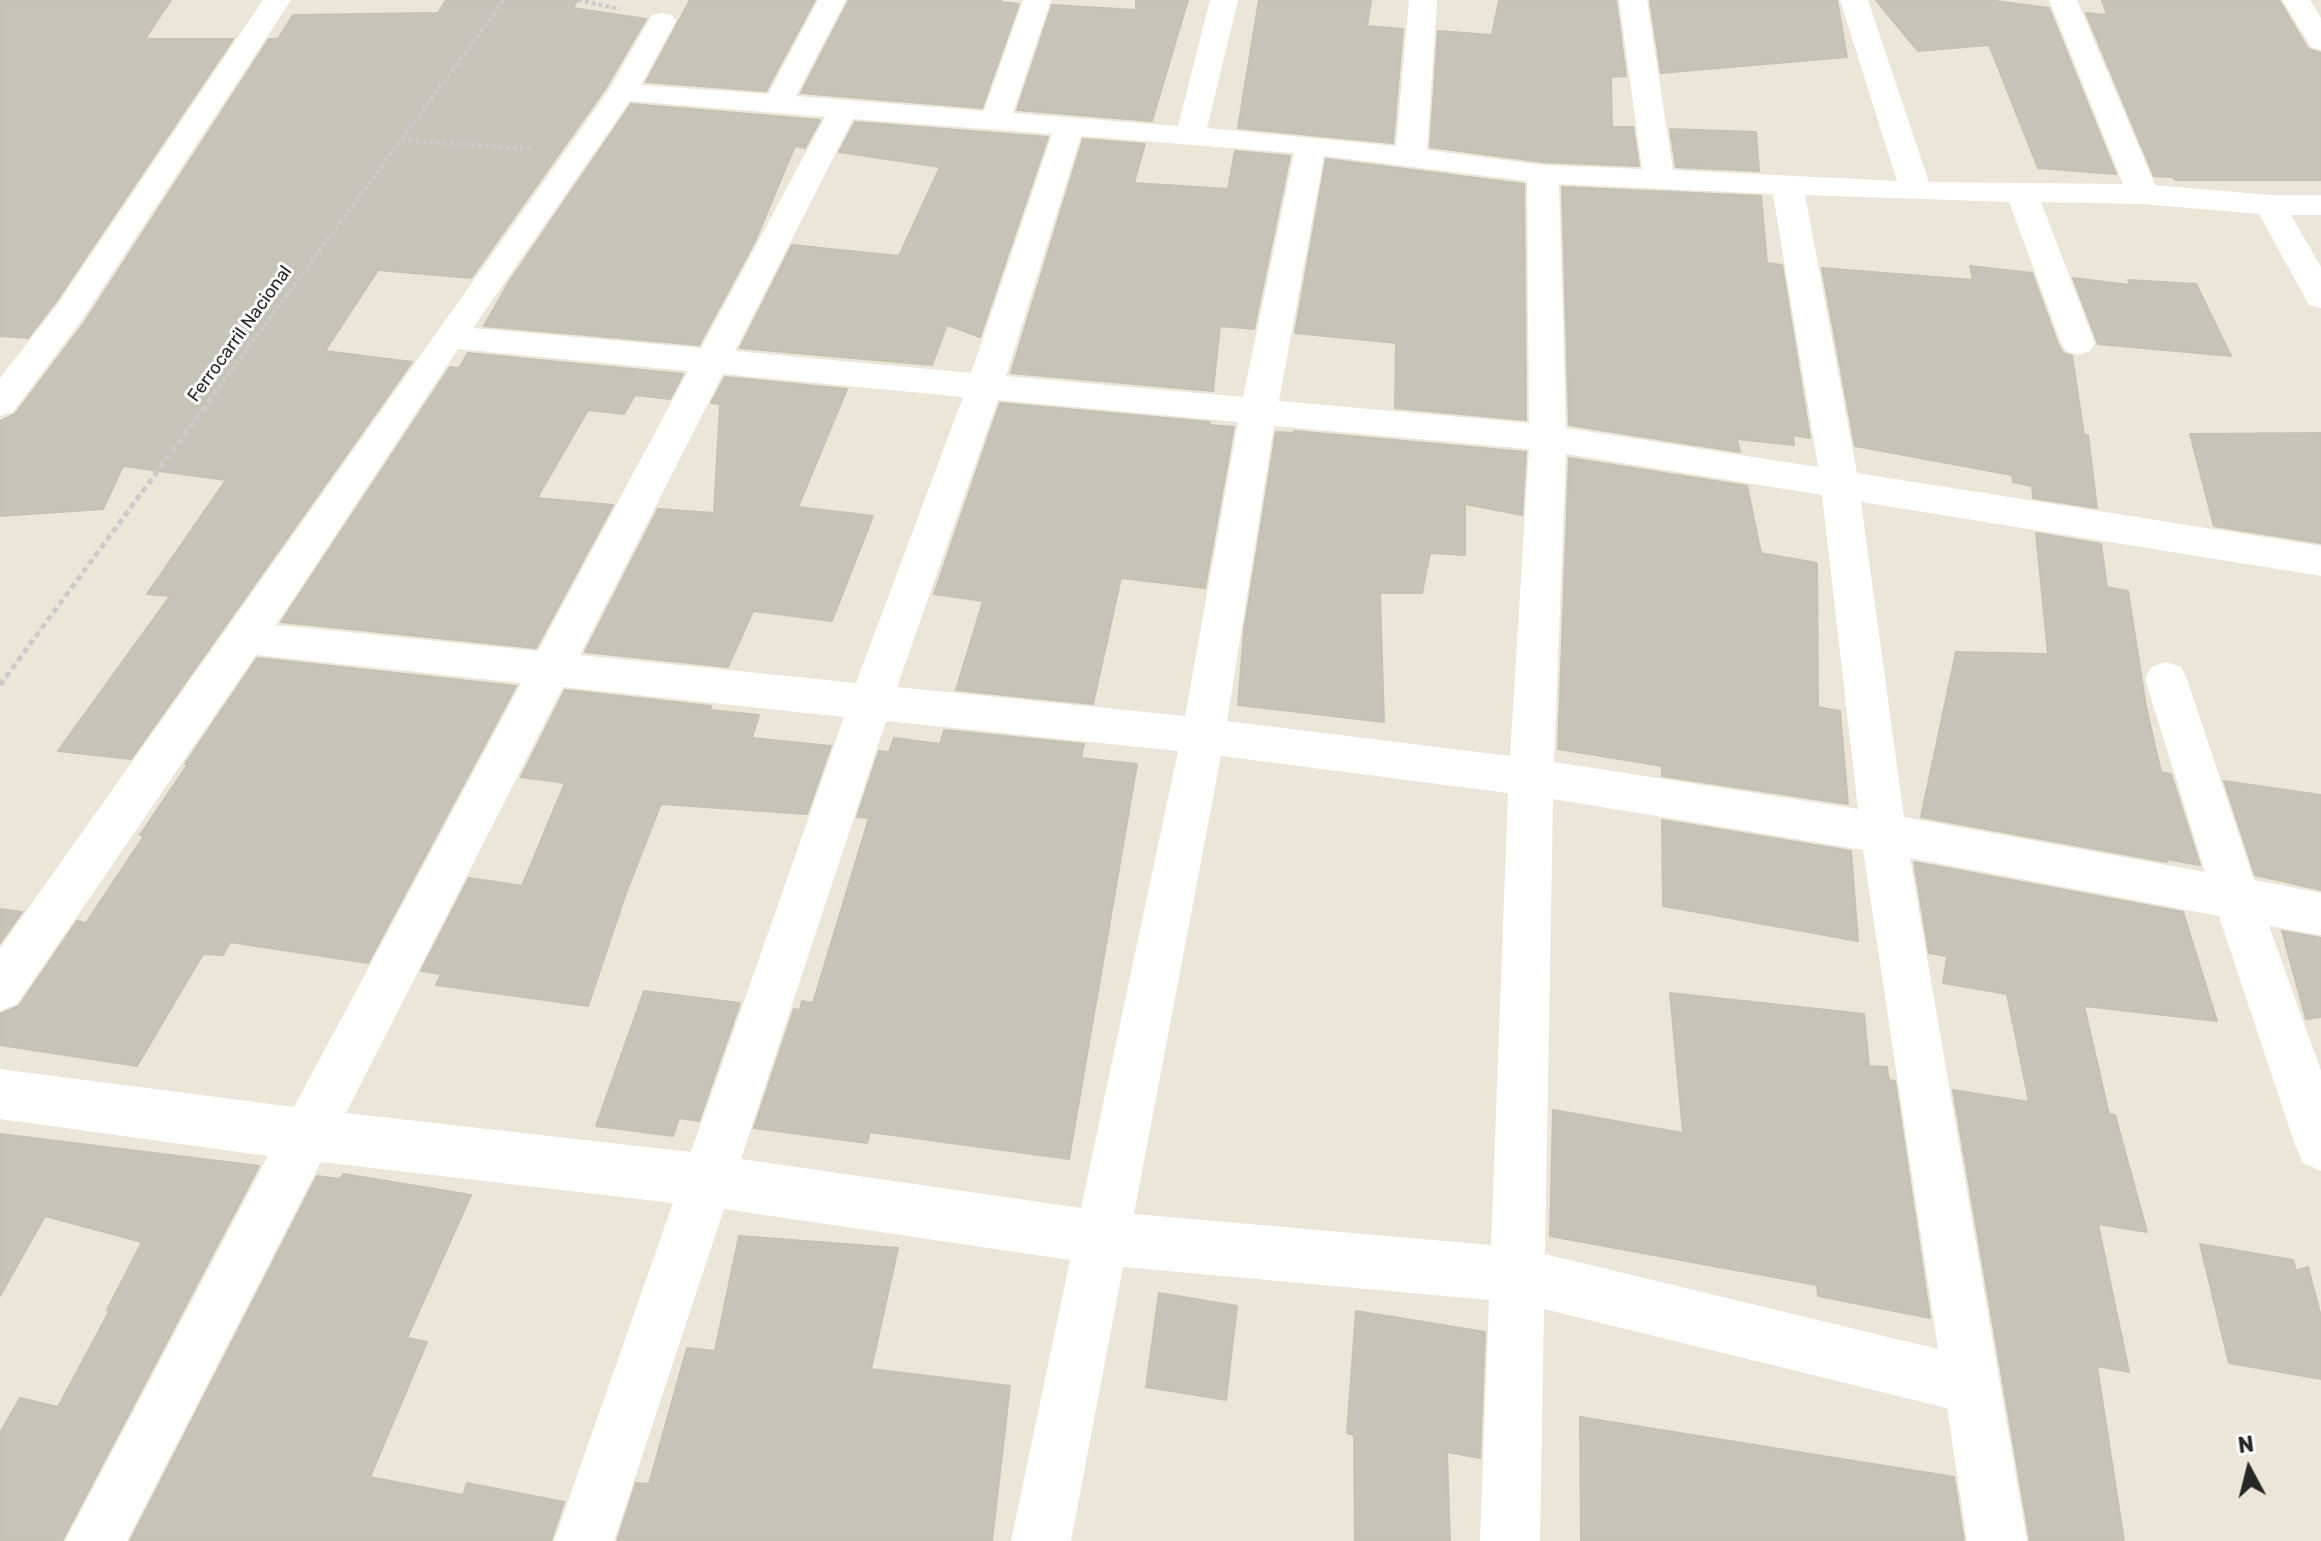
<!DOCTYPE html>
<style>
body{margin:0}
#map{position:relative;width:2321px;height:1541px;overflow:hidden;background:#ebe6d8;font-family:Rubik,sans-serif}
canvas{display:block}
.north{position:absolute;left:2209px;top:1429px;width:80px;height:80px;-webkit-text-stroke:6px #fff;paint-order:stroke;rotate:353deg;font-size:22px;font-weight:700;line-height:32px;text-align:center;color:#272727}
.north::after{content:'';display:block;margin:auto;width:28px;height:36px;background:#272727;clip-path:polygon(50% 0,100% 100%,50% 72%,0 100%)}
</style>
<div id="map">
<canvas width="2321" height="1541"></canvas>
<div class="north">N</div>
</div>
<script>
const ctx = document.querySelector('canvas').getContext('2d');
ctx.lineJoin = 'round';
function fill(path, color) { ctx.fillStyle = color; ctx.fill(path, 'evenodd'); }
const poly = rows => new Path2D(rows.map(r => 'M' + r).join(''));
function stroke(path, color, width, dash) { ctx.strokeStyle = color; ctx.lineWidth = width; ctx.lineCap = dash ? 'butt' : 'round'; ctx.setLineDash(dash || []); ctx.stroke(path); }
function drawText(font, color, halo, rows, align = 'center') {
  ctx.font = font + ' Rubik,sans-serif'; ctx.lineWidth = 6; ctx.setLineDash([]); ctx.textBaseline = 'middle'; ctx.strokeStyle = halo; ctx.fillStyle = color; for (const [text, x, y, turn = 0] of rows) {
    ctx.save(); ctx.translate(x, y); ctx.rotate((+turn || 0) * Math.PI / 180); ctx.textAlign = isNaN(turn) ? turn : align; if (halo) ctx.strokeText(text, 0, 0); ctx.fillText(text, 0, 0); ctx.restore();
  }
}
const building = poly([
 [0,0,171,0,145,39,233,39,55,303,28,338,0,336,0,0],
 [446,0,578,0,573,8,646,19,605,89,471,278,378,270,325,351,412,362,131,759,58,751,170,596,147,594,226,480,123,466,103,509,0,516,0,421,15,414,84,323,269,39,278,39,293,15,438,13,446,0],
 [690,0,815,0,766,91,646,82,690,0],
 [849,0,1001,0,1000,2,1019,4,982,108,801,93,849,0],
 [1136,0,1188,0,1152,121,1017,110,1052,5,1136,10,1136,0],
 [1259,0,1371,0,1367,26,1403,29,1393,143,1238,128,1259,0],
 [1499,0,1616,0,1626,76,1611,77,1612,127,1633,127,1639,166,1543,162,1430,147,1438,31,1492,35,1499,0],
 [1650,0,1837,0,1847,57,1661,73,1650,0],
 [1876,0,1987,0,2049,8,2116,174,2038,168,1989,45,1918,51,1876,0],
 [2102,0,2279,0,2308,49,2321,53,2321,180,2175,180,2173,177,2154,176,2086,13,2107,15,2102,0],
 [631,104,820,120,805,148,795,146,755,241,699,345,484,326,509,282,631,104],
 [855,122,1048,137,980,337,947,325,932,365,740,348,792,245,899,256,940,167,839,152,855,122],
 [1670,129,1756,132,1759,171,1676,167,1670,129],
 [1083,139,1145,144,1134,183,1228,189,1235,151,1290,156,1254,329,1220,326,1213,391,1011,373,1083,139],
 [1326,159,1524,184,1526,420,1395,408,1396,343,1295,333,1326,159],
 [1562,187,1761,196,1767,263,1782,265,1810,438,1793,435,1794,445,1737,439,1740,452,1569,425,1562,187],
 [1970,266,2032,273,2058,344,2063,353,2072,356,2084,435,2088,435,2097,508,2033,498,2032,486,2013,482,2012,475,1855,446,1822,268,1973,280,1970,266],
 [2073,278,2130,285,2128,280,2196,284,2231,356,2098,344,2073,278],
 [468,353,683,374,670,399,635,395,624,414,588,410,537,498,613,505,536,648,281,622,450,367,459,368,468,353],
 [725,377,847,389,798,507,873,516,832,621,753,611,728,667,585,652,658,509,714,513,720,404,711,403,725,377],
 [1000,403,1210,422,1209,425,1234,427,1205,588,1121,578,1093,704,956,690,983,601,934,594,1000,403],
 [1294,431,1526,452,1522,515,1465,504,1465,555,1430,553,1422,593,1380,593,1384,722,1238,705,1244,631,1276,432,1294,433,1294,431],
 [2321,433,2321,543,2214,526,2190,434,2321,433],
 [1569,458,1747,486,1761,553,1817,563,1818,707,1840,711,1848,804,1662,776,1662,766,1558,749,1569,458],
 [2036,533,2101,544,2107,587,2128,591,2146,707,2161,772,2171,774,2200,865,2166,859,2167,862,1921,817,1956,652,2048,654,2036,533],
 [257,658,516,686,368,963,230,942,223,955,203,954,137,1066,0,1045,0,1014,19,1006,77,921,86,923,144,836,140,835,188,764,185,764,257,658],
 [565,690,711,706,710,710,759,715,752,738,831,746,807,814,661,804,626,893,588,1006,436,985,441,974,421,971,469,878,522,886,565,783,521,777,565,690],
 [944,730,1084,744,1081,758,1137,764,1069,1159,870,1132,867,1143,754,1128,794,1009,800,1010,802,1001,813,1003,869,818,857,817,879,751,889,752,894,738,940,744,944,730],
 [2224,781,2321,795,2321,890,2255,875,2224,781],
 [1662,820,1851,851,1858,941,1663,906,1662,820],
 [1914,862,2183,912,2217,1021,2084,1006,2109,1114,2115,1115,2147,1232,2098,1224,2129,1372,2097,1366,2124,1541,2030,1541,1953,1090,2029,1102,2007,994,1943,983,1947,956,1929,953,1914,862],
 [0,909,22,912,0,943,0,909],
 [2282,931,2321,938,2321,1017,2306,1019,2282,931],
 [644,991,740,1003,699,1121,679,1118,673,1136,596,1126,644,991],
 [1670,993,1864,1014,1869,1066,1887,1067,1889,1080,1895,1081,1930,1318,1818,1296,1817,1285,1550,1236,1553,1110,1683,1133,1670,993],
 [0,1134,259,1166,62,1541,0,1541,0,1433,20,1398,58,1407,110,1310,107,1310,142,1242,45,1216,0,1296,0,1134],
 [344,1174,471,1195,407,1338,427,1342,370,1477,463,1495,467,1483,564,1502,551,1541,130,1541,317,1176,339,1179,344,1174],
 [739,1236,898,1248,871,1369,1010,1386,992,1541,617,1541,636,1483,649,1484,687,1348,715,1351,739,1236],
 [2200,1244,2293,1260,2296,1271,2308,1267,2321,1317,2321,1379,2229,1363,2200,1244],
 [1159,1293,1237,1306,1226,1400,1146,1387,1159,1293],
 [1356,1311,1485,1332,1480,1458,1447,1452,1450,1541,1355,1541,1354,1435,1347,1433,1356,1311],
 [1580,1417,1954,1477,1964,1541,1581,1541,1580,1417]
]);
const pathFar1 = poly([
 [578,0,620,9],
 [401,140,531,149],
 [219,387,504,0]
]);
const path = poly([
 [0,685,221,385]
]);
const minor = poly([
 [263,0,291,0,81,321,13,412,0,416,0,378,57,305,263,0],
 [818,0,846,0,796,96,984,111,1023,0,1051,0,1013,113,1178,126,1210,0,1238,0,1207,128,1396,146,1409,0,1437,0,1427,150,1543,165,1642,169,1619,0,1647,0,1673,170,1897,181,1840,0,1868,0,1929,182,2123,184,2049,0,2077,0,2155,185,2270,195,2321,195,2321,215,2291,215,2321,267,2321,308,2309,305,2259,214,2143,204,2041,202,2095,343,2090,351,2078,355,2066,351,2061,343,2009,202,1805,195,1857,473,2321,546,2321,576,1861,502,1904,817,2205,872,2145,679,2151,667,2166,662,2181,667,2187,679,2254,880,2321,893,2321,935,2269,926,2321,1071,2321,1171,2303,1163,2295,1145,2219,916,1910,858,2027,1541,1967,1541,1947,1408,1544,1309,1540,1541,1480,1541,1489,1300,1123,1267,1071,1541,1011,1541,1070,1260,724,1209,614,1541,554,1541,673,1203,321,1162,127,1541,65,1541,268,1156,0,1119,0,1069,294,1107,521,683,256,655,17,1004,0,1011,0,948,608,91,652,15,662,13,672,15,676,21,641,85,768,94,818,0],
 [630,101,825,117,701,348,473,328,630,101],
 [853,119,1052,134,971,373,735,351,853,119],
 [1081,136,1294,153,1243,397,1006,376,1081,136],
 [1324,156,1527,181,1529,423,1279,401,1324,156],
 [1559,184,1773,194,1818,467,1566,428,1559,184],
 [458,349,688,371,538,651,276,625,458,349],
 [723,374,963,397,856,683,580,655,723,374],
 [998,400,1238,422,1185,716,897,687,998,400],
 [1274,426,1529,449,1510,756,1227,721,1274,426],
 [1566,454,1822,495,1858,809,1554,762,1566,454],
 [563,687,844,717,691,1152,346,1113,563,687],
 [886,721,1178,751,1081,1208,741,1159,886,721],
 [1221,756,1508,793,1491,1245,1134,1214,1221,756],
 [1553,799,1863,850,1938,1349,1545,1254,1553,799],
 [2282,0,2310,0,2321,18,2321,50,2311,47,2282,0]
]);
const farStreetnames = [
 ["Ferrocarril Nacional",240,334,-54]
];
fill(building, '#c6c3b8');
stroke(building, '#c6c2b2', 2);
stroke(pathFar1, '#cbcbcb', 4, [4, 3]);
stroke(path, '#cbcbcb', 5, [6, 4]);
fill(minor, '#fff');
drawText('18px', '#272727', '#fff', farStreetnames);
</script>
